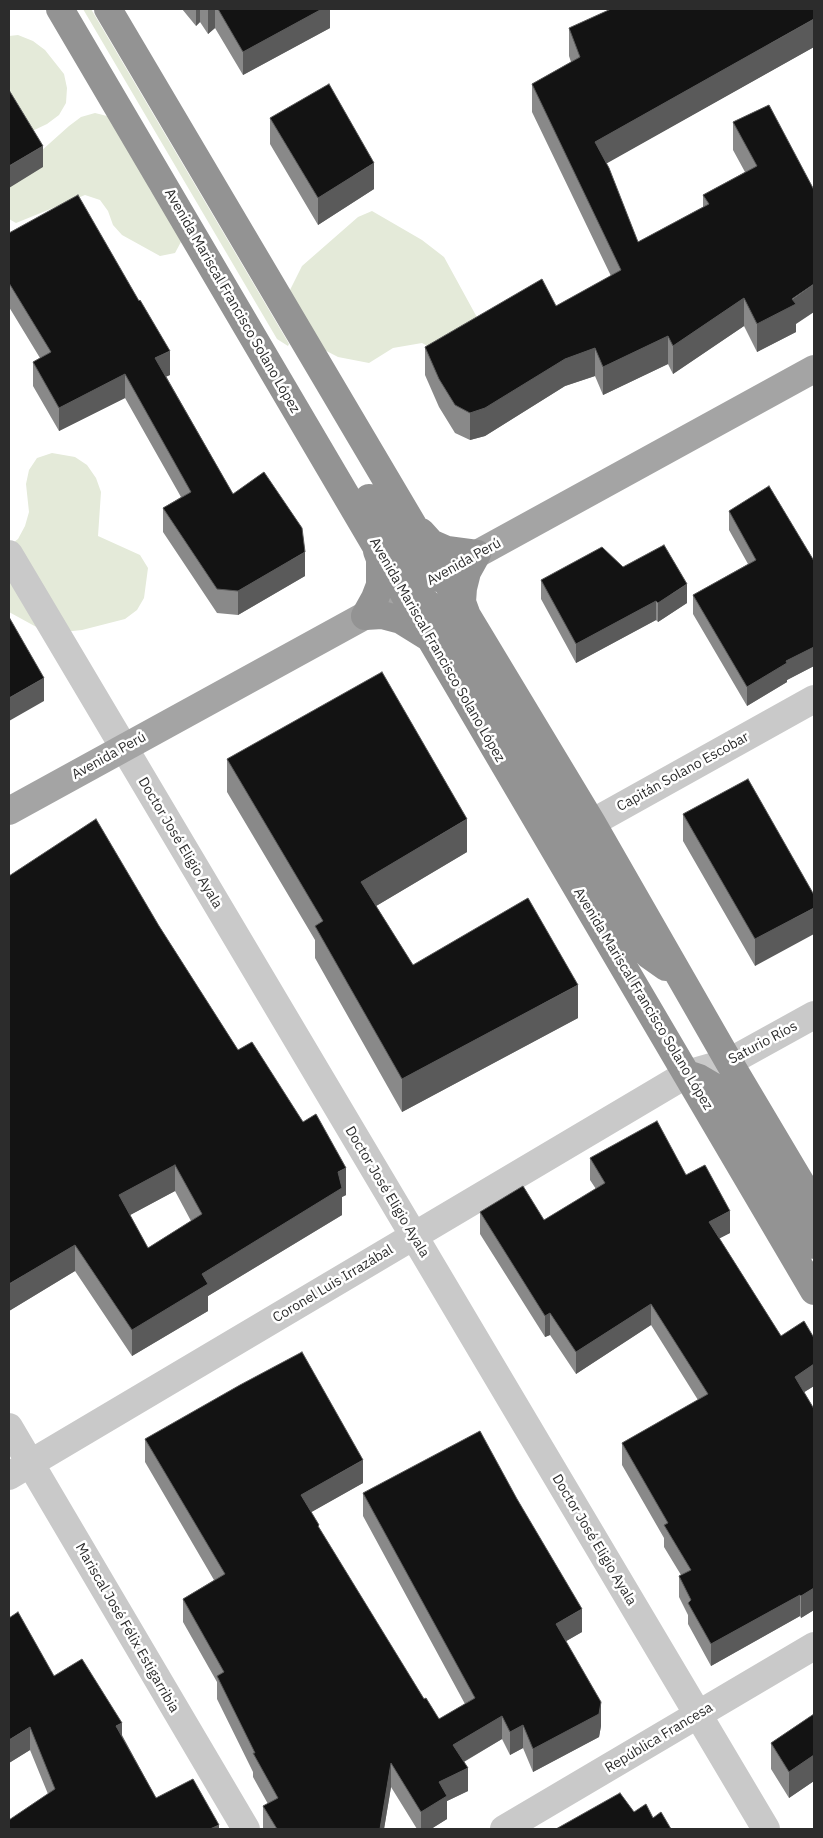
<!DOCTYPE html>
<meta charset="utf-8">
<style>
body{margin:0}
#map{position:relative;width:823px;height:1838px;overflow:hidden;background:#fff;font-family:"IBM Plex Sans",sans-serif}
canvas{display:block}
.frame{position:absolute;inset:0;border:10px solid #2c2c2c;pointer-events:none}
</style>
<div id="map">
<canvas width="823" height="1838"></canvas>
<div class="frame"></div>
</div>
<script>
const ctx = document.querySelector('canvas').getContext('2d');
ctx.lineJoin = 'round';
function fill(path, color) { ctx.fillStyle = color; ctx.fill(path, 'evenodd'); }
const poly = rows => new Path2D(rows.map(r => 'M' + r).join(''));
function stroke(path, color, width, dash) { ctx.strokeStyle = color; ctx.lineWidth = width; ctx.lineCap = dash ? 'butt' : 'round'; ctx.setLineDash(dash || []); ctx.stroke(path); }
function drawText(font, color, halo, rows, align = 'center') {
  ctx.font = font + ' "IBM Plex Sans",sans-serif'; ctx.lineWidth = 5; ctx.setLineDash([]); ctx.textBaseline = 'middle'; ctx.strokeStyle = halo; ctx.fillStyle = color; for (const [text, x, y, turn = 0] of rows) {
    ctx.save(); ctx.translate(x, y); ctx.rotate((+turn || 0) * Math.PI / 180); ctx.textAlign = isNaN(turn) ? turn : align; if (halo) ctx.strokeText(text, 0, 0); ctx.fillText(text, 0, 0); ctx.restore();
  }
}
const green = poly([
 [83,9,91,9,285,337,289,344,288,346,277,339],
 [18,35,33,41,45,50,64,74,67,88,66,103,59,115,47,124,9,142,9,36],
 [95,113,111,117,145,175,150,190,171,210,182,240,175,253,160,256,122,235,113,225,108,211,100,200,85,195,16,223,9,219,9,184,12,177,69,126,81,117],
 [372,211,422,240,444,257,485,332,448,357,422,343,393,348,369,363,338,357,311,343,289,292,302,266,358,217],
 [52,453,75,457,87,465,96,478,101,492,98,536,140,555,148,568,144,598,137,610,125,619,82,630,54,633,40,629,9,612,9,546,18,539,25,526,29,512,26,484,29,470,37,458]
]);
const minor = poly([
 [9,554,766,1829],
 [570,835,814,699],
 [9,1427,246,1829],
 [9,1476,687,1074,729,1062,814,1015],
 [504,1829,814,1646]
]);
const major = poly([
 [9,811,814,369]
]);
const highway = poly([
 [60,9,814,1291],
 [108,9,442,574,592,823,729,1062,814,1205],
 [369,498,407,559,418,570,436,577],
 [421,532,431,543,447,550,477,554,467,572,463,588,462,602,466,613],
 [404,594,423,600,441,614,635,939,649,955,666,967],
 [365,616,375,598,380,585,380,559,377,551],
 [365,616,382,615,401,620,430,638],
 [687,1074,699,1078,716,1088,730,1103,814,1245]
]);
const wall = poly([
 [182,9,330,9,330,28,243,75,215,28,208,34,200,22,196,26],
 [569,28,814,47,606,163,638,242,703,207,703,195,745,172,733,150,733,122,769,105,796,324,796,332,757,352,744,326,673,374,668,364,603,395,595,376,565,386,485,436,470,440,455,433,439,407,425,375,425,347,556,306,611,276,532,112,532,84,571,62,569,56],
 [270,118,374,189,318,225,270,144],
 [9,233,170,375,166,376,233,494,305,576,238,615,217,613,163,532,163,508,181,497,125,398,59,431,33,386,33,362,40,358,9,307],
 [729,511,814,561,814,666,787,680,787,682,747,706,693,614,693,595,748,564,729,530],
 [623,567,687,603,658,622,656,620,576,663,541,599,541,580],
 [227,759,467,852,376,906,413,965,578,1018,402,1112,315,958,315,940,227,792],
 [683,814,813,894,755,966,683,841],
 [159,926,238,1050,346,1195,342,1197,342,1215,208,1296,208,1311,132,1356,75,1271,9,1311],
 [175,1191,191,1221,148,1248,130,1215],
 [590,1158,686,1175,730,1233,719,1238,781,1336,814,1338,814,1386,804,1392,814,1409,814,1610,801,1618,800,1616,711,1666,688,1624,688,1615,679,1597,679,1576,681,1575,664,1547,664,1538,622,1465,622,1443,698,1400,651,1325,576,1374,550,1335,545,1337,480,1234,480,1212,544,1220,596,1189,590,1180],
 [145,1439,363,1483,311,1512,319,1529,424,1699,439,1719,465,1704,363,1516,363,1493,582,1632,566,1641,601,1726,599,1737,533,1772,523,1748,510,1755,502,1739,464,1762,468,1791,447,1801,447,1819,431,1829,417,1829,391,1787,384,1829,263,1829,263,1806,268,1804,253,1777,253,1772,217,1699,217,1682,183,1622,183,1599,214,1580,145,1462],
 [54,1676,122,1735,156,1798,219,1829,48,1794,30,1750,9,1763],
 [814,1714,814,1781,789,1798,771,1769,771,1743]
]);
const shadedWall = poly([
 [196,9,200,9,200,22,196,26],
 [210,9,215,9,215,28,208,34,208,10],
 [322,9,330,9,330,28,243,75,243,52],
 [814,19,814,47,595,170,595,142],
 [43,146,43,167,9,188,9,166],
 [374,163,374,189,318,225,318,198],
 [814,284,814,312,796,324,796,332,757,352,757,324],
 [744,298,744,326,673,374,673,346],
 [668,336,668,364,603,395,603,367],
 [595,348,595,376,565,386,485,436,470,440,470,413,565,359],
 [170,351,170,375,155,382,155,358],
 [125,374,125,398,59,431,59,408],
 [305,552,305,576,238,615,238,591],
 [687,584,687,603,658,622,658,603],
 [656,601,656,620,576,663,576,644],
 [814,647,814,666,787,680,787,682,747,706,747,687,786,661],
 [44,678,44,701,9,721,9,698],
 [467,819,467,852,361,915,361,882],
 [814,908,814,934,755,966,755,939],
 [578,985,578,1018,402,1112,402,1079],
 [175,1165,175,1191,119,1221,119,1195],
 [346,1168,346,1195,342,1197,342,1215,208,1296,208,1311,132,1356,132,1330,202,1274,338,1172],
 [730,1211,730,1233,709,1244,709,1222],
 [75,1245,75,1271,9,1311,9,1284],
 [651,1304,651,1325,576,1374,576,1352],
 [550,1313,550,1335,545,1337,545,1316],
 [814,1364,814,1386,795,1398,795,1377],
 [363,1460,363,1483,301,1518,301,1495],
 [814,1588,814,1610,801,1618,801,1596],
 [800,1595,800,1616,711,1666,711,1644],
 [582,1609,582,1632,556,1647,556,1624],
 [601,1702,601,1726,599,1737,533,1772,533,1749],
 [502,1716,502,1739,453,1768,453,1745],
 [122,1723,122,1746,116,1726],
 [523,1725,523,1748,510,1755,510,1732],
 [30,1727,30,1750,9,1763,9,1740],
 [814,1755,814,1781,789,1798,789,1772],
 [391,1763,391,1787,384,1829,380,1829],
 [468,1768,468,1791,447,1801,447,1819,431,1829,421,1829,421,1812,439,1782],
 [219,1825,219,1829,210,1829]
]);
const building = poly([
 [218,9,322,9,243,52,218,9],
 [611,9,814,9,814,19,595,142,609,168,638,242,709,204,703,195,757,166,733,122,769,105,814,190,814,284,792,299,796,304,757,324,744,298,673,346,668,336,603,367,595,348,565,359,485,408,470,413,455,405,439,379,425,347,542,279,556,306,621,270,532,84,580,57,569,28,611,9],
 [329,84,374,163,318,198,270,118,329,84],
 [9,90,43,146,9,166,9,90],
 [78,195,139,301,140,300,170,351,155,358,233,494,264,472,302,528,305,552,238,591,217,589,163,508,191,492,125,374,59,408,33,362,51,352,9,283,9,233,78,195],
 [769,486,814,561,814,647,786,661,787,663,747,687,693,595,756,560,729,511,769,486],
 [664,545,687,584,658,603,656,601,576,644,541,580,602,547,623,567,664,545],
 [9,617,44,678,9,698,9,617],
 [382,672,467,819,361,882,413,965,528,898,578,985,402,1079,315,926,323,921,227,759,382,672],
 [748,779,814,895,814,908,755,939,683,814,748,779],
 [96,819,159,926,238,1050,252,1042,303,1122,316,1114,346,1168,338,1172,342,1188,202,1274,208,1284,132,1330,75,1245,9,1284,9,876,96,819],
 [175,1165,202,1214,148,1248,119,1195,175,1165],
 [657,1121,686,1175,705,1165,730,1211,709,1222,781,1336,804,1321,814,1338,814,1364,795,1377,814,1409,814,1588,801,1596,800,1595,711,1644,688,1603,691,1600,679,1576,691,1570,664,1525,668,1523,622,1443,708,1394,651,1304,576,1352,550,1313,545,1316,480,1212,523,1186,544,1220,605,1183,590,1158,657,1121],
 [302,1352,363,1460,301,1495,319,1525,318,1526,424,1699,426,1698,439,1719,475,1698,363,1493,480,1431,517,1499,582,1609,556,1624,601,1702,599,1714,533,1749,523,1725,510,1732,502,1716,453,1745,468,1768,439,1782,447,1796,421,1812,391,1763,380,1829,277,1829,263,1806,278,1798,253,1753,255,1753,217,1676,224,1672,183,1599,225,1574,145,1439,240,1385,302,1352],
 [18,1612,54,1676,82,1659,122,1723,116,1726,156,1798,193,1779,219,1825,210,1829,9,1829,9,1820,55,1789,30,1727,9,1740,9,1618,18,1612],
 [814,1714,814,1755,789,1772,771,1743,814,1714],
 [620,1793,634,1812,646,1804,653,1818,661,1812,671,1829,556,1829,620,1793]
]);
const streetNames = [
 ["Avenida Mariscal Francisco Solano López",232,301,60],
 ["Avenida Perú",464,562,-29],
 ["Avenida Mariscal Francisco Solano López",437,650,60],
 ["Avenida Perú",109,756,-29],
 ["Capitán Solano Escobar",683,772,-29],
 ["Doctor José Eligio Ayala",180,843,59],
 ["Avenida Mariscal Francisco Solano López",643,999,59],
 ["Saturio Ríos",763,1043,-28],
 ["Doctor José Eligio Ayala",387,1192,59],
 ["Coronel Luis Irrazábal",333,1284,-31],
 ["Doctor José Eligio Ayala",594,1540,59],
 ["Mariscal José Félix Estigarribia",127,1628,60],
 ["República Francesa",659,1738,-31]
];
fill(green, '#e4ead9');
stroke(minor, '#c9c9c9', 28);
stroke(major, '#a4a4a4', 28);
stroke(highway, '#939393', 28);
fill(wall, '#898989');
fill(shadedWall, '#5a5a5a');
fill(building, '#131313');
stroke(building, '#5a5a5a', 1);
drawText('14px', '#2c2c2c', '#fff', streetNames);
</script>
